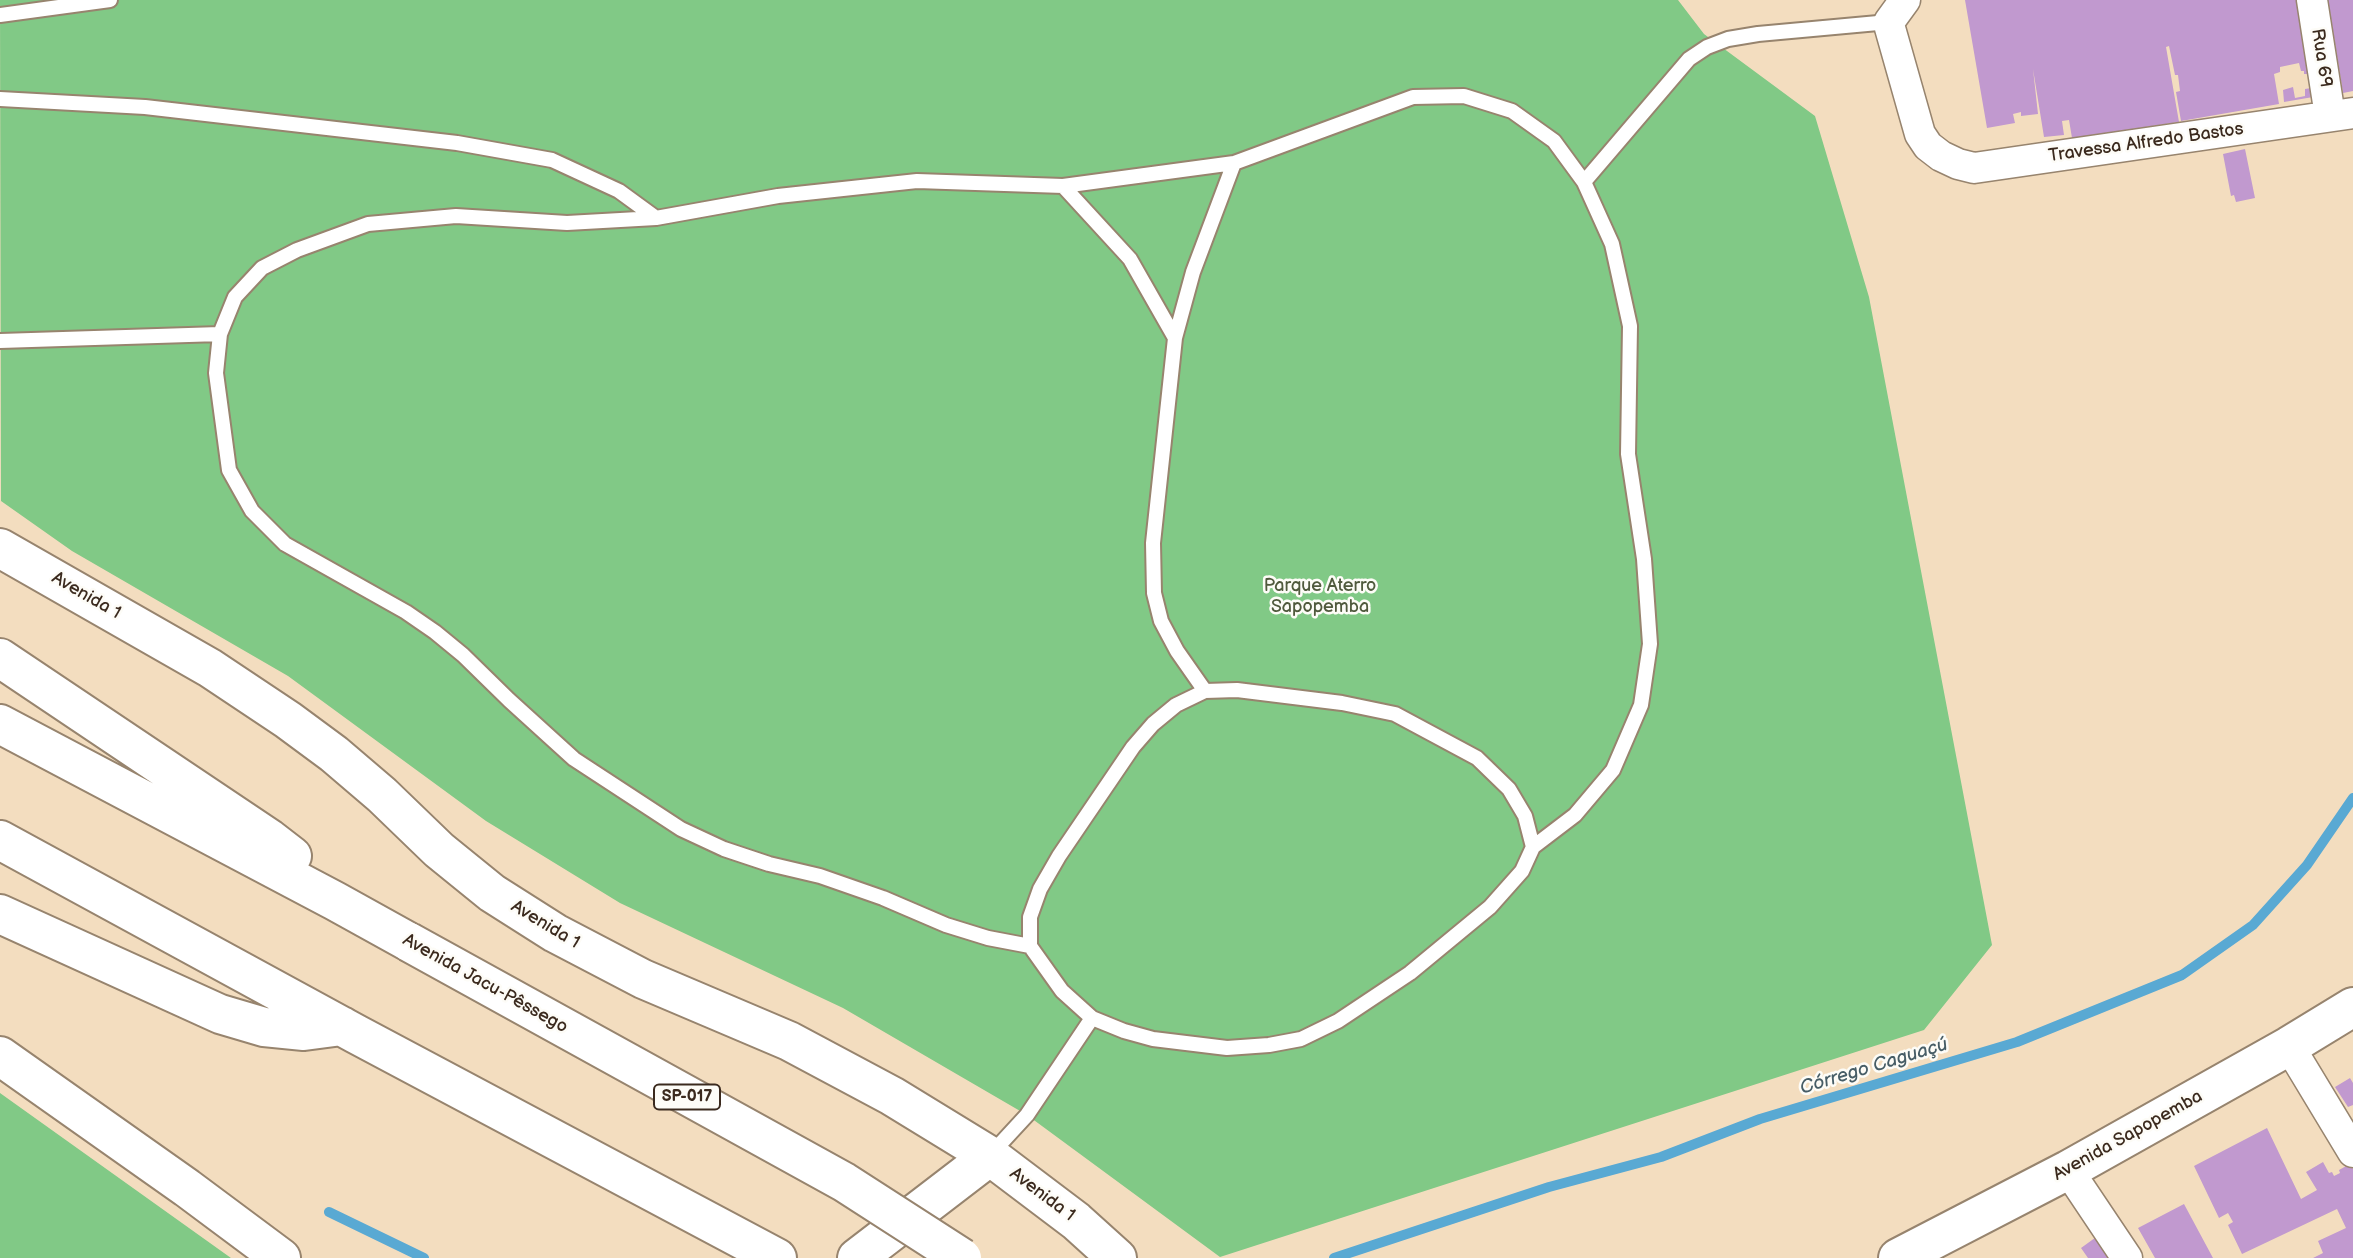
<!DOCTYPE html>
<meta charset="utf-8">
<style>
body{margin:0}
canvas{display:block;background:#f3ddbf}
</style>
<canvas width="2353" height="1258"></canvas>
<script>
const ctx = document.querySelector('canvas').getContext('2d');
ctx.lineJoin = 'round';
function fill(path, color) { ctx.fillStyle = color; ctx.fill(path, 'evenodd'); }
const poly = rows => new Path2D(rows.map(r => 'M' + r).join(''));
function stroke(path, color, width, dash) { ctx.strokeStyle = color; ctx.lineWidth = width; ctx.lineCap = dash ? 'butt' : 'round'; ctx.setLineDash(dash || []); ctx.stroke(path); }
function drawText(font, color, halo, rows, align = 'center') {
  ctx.font = font + ' "Balsamiq Sans",sans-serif'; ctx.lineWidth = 5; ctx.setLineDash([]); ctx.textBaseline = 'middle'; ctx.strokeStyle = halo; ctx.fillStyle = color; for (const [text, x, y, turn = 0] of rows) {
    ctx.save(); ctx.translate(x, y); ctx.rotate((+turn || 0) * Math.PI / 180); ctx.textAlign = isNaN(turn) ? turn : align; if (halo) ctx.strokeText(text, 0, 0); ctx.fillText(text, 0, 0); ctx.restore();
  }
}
const green = poly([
 [0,0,1678,0,1704,34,1815,116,1869,297,1992,945,1924,1030,1220,1257,1027,1115,843,1008,620,903,486,821,288,676,72,551,1,501],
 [0,1093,231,1258,0,1258]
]);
const stream = poly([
 [329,1212,424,1258],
 [1334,1258,1549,1187,1661,1157,1760,1119,2017,1042,2182,975,2253,925,2307,865,2353,798]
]);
const building = poly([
 [1965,0,2299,0,2309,74,2304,74,2304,71,2301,71,2299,63,2280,67,2280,72,2274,74,2279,104,2181,121,2176,92,2180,91,2178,75,2175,75,2169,46,2166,47,2179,122,2072,138,2069,120,2062,121,2064,135,2044,137,2033,69,2038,114,2021,116,2021,112,2013,114,2015,123,1987,128],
 [2328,0,2353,0,2353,91,2343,93],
 [2293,87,2295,98,2305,96,2305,89,2311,88,2313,97,2284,102,2283,90],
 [2245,149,2255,198,2236,202,2234,195,2231,196,2223,154],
 [2350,1078,2353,1083,2353,1105,2348,1107,2335,1087],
 [2267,1128,2301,1199,2317,1190,2306,1172,2323,1162,2329,1173,2332,1172,2334,1176,2340,1173,2339,1170,2350,1164,2353,1169,2353,1258,2313,1258,2323,1253,2318,1241,2346,1228,2337,1209,2242,1254,2228,1225,2233,1222,2228,1213,2219,1218,2194,1166],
 [2184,1204,2213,1258,2155,1258,2138,1228],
 [2099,1235,2116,1258,2088,1258,2081,1248]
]);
const lane = poly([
 [0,15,110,0],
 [0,99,145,107,457,143,552,160,619,191,656,218],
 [1584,182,1689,59,1707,47,1728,39,1758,34,1889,22],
 [1063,186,1130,259,1175,338],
 [0,341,220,334],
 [1205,691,1177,651,1161,621,1154,593,1153,543,1175,338,1193,272,1234,163],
 [1030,946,988,938,946,925,883,898,820,876,769,864,724,849,681,829,574,759,509,700,463,655,435,632,406,612,285,544,252,511,229,470,216,373,220,334,235,297,262,268,297,250,368,224,456,216,567,223,656,218,778,196,917,181,1063,186,1234,163,1413,97,1464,96,1512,111,1554,141,1584,182,1612,244,1630,326,1628,454,1644,559,1650,644,1641,705,1613,770,1575,815,1533,847,1522,871,1490,907,1410,973,1338,1021,1301,1039,1269,1045,1227,1048,1153,1039,1124,1031,1092,1018,1062,991,1030,946,1030,917,1040,889,1059,856,1133,747,1153,724,1176,705,1205,691,1237,690,1342,703,1395,714,1477,758,1509,789,1525,816,1533,847],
 [991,1154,1027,1115,1092,1018]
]);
const street = poly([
 [1905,0,1889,22,1890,28,1920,134,1928,146,1941,156,1958,164,1974,168,2353,113],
 [2312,0,2330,116],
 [2289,1046,2353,1152],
 [2068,1170,2127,1258]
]);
const secondary = poly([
 [0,548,210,668,288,720,334,754,382,795,439,850,492,893,555,933,643,979,789,1041,892,1096,990,1156,1076,1221,1117,1258],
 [0,1056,187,1188,281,1258],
 [857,1258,990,1156],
 [1898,1258,2068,1170,2289,1046,2353,1007]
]);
const highway = poly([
 [0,658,270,839,292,856],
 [0,724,335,901,409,942],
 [0,840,356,1034,777,1258],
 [0,914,220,1014,264,1027,304,1031,342,1026]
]);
const highwayBridge = poly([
 [409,942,844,1182,962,1258]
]);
const shields = [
 [687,1097,66]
];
const shieldNames = [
 ["SP-017",687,1097]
];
const streetNames = [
 ["Rua 69",2321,58,81],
 ["Travessa Alfredo Bastos",2146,143,-8],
 ["Avenida 1",86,596,30],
 ["Avenida 1",545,925,31],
 ["Avenida Jacu-Pêssego",485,984,29],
 ["Avenida Sapopemba",2128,1136,-29],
 ["Avenida 1",1042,1195,37]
];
const parkNames = [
 ["Parque Aterro",1320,586],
 ["Sapopemba",1320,607]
];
const waterNames = [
 ["Córrego Caguaçú",1874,1067,-17]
];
fill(green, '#81c986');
stroke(stream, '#59a9d3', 10);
fill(building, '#c199cf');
stroke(lane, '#97846e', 18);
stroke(street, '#97846e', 33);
stroke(secondary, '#97846e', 42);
stroke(highway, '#97846e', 42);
stroke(lane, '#fff', 14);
stroke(street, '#fff', 30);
stroke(secondary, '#fff', 38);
stroke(highway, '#fff', 38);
stroke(highwayBridge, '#97846e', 42, []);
stroke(highwayBridge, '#fff', 38);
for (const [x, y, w] of shields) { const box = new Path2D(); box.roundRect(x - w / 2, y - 12.5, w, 25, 5); ctx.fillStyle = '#fdfcf7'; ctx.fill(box); stroke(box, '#3b2a1e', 2); }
drawText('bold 16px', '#3b2a1e', null, shieldNames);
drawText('18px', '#3b2a1e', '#fdfcf7', streetNames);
drawText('18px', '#505a3d', '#fdfcf7', parkNames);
drawText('italic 19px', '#475d66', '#fdfcf7', waterNames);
</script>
